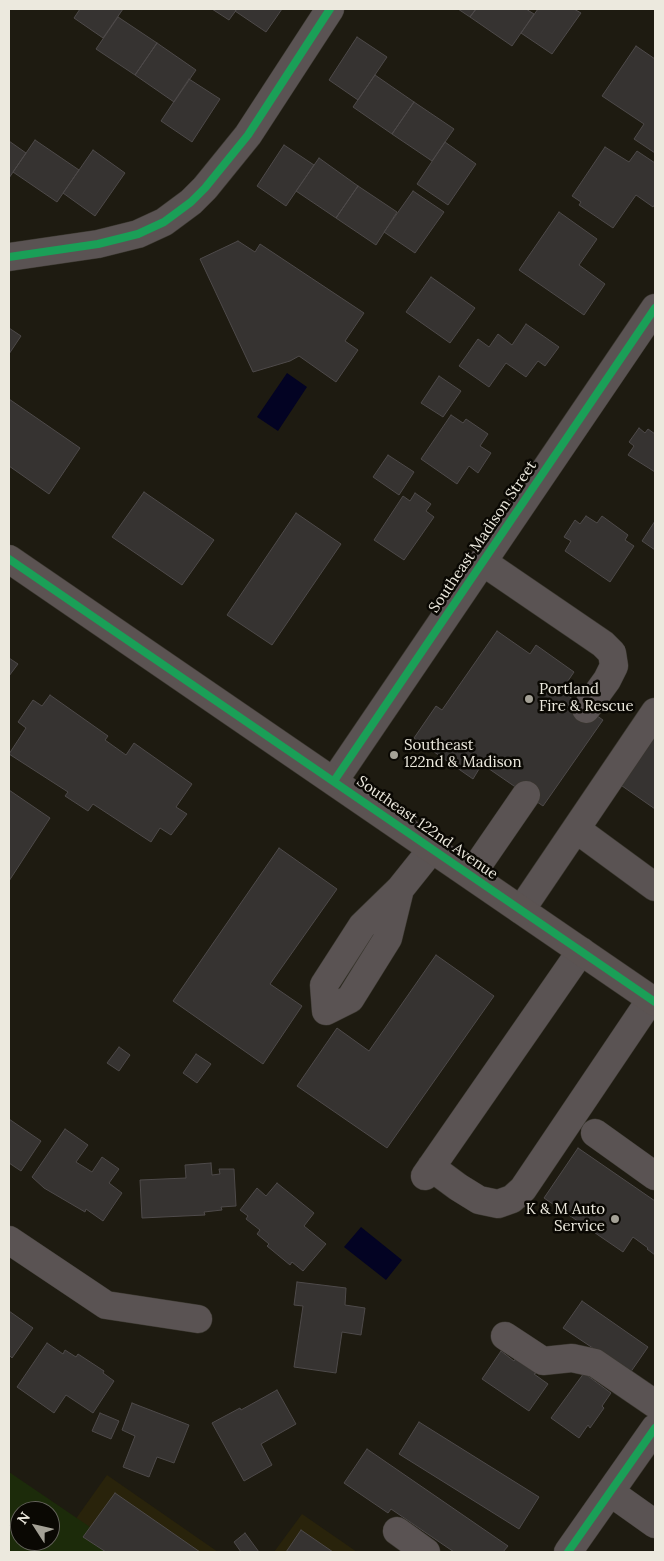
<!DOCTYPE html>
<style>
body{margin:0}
#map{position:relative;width:664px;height:1561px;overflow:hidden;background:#1e1b11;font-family:Lora,serif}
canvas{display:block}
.frame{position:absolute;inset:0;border:10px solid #ece9de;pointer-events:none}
.north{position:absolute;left:10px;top:1501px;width:50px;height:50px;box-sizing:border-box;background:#0a0803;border:1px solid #64625b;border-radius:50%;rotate:305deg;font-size:14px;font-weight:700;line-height:20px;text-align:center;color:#ece9de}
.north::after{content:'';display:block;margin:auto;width:18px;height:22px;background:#a4a196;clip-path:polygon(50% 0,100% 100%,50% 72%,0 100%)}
</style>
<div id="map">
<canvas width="664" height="1561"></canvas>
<div class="frame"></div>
<div class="north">N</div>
</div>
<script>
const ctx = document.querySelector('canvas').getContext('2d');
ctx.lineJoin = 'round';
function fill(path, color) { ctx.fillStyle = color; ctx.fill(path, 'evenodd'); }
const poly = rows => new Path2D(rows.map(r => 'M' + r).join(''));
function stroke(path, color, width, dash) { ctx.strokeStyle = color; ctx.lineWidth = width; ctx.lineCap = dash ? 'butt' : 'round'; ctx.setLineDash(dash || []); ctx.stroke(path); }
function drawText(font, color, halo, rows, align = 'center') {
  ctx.font = font + ' Lora,serif'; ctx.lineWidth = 5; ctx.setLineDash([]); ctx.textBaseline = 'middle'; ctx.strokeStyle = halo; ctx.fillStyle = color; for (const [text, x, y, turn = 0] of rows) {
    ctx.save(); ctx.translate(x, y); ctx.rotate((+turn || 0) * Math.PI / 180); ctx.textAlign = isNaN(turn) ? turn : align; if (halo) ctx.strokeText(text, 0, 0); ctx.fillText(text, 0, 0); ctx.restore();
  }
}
const built = poly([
 [9,1472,75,1520,107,1475,218,1552,9,1552],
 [20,1511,50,1511,50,1541,20,1541],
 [302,1514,357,1552,274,1552]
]);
const green = poly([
 [9,1472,90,1527,83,1537,106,1552,9,1552],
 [20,1511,50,1511,50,1541,20,1541]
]);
const water = poly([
 [287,373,307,387,278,431,257,417],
 [361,1227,402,1260,386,1280,344,1247]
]);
const building = poly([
 [80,9,123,9,103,38,74,18,80,9],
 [212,9,237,9,229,20,212,9],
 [237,9,282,9,266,32,235,11,237,9],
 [458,9,476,9,470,17,458,9],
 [476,9,526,9,534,14,512,46,470,17,476,9],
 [538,9,574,9,581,13,552,54,521,33,538,9],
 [118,17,157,43,135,75,96,49,118,17],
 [357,37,387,57,358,100,329,80,357,37],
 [157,43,196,70,174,102,135,75,157,43],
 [636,46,655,59,655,153,634,139,644,124,602,96,636,46],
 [375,75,414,102,392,134,353,107,375,75],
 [189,79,220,99,192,142,161,121,189,79],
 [414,102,454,129,432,161,392,134,414,102],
 [35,140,79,170,57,202,13,172,35,140],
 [9,141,26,153,9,178,9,141],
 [445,142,476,164,448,205,417,184,445,142],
 [284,145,314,165,286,206,257,186,284,145],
 [605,147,629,162,637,151,655,163,655,204,653,207,636,195,613,228,579,205,581,202,572,196,605,147],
 [93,150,125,173,95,216,63,193,93,150],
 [319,158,358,186,336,218,296,191,319,158],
 [358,186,397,212,376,245,336,218,358,186],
 [413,191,444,212,415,253,384,232,413,191],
 [559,212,597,239,579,265,605,284,584,315,519,270,559,212],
 [238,241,255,252,260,244,364,313,345,341,358,350,336,382,299,356,290,361,253,372,200,259,238,241],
 [431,277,475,308,450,343,406,312,431,277],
 [526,324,559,347,545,366,538,361,526,377,506,363,489,387,459,366,478,339,489,347,498,334,512,345,526,324],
 [9,328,21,336,9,354,9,328],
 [439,376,461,391,443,417,421,403,439,376],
 [9,399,80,448,49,494,9,466,9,399],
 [451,415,463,423,466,419,488,434,480,446,491,453,478,473,469,466,457,484,421,459,451,415],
 [639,428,645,433,648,429,655,434,655,472,628,455,634,446,629,442,639,428],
 [388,455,414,472,399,495,373,477,388,455],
 [144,492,214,540,182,585,112,537,144,492],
 [415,493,431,504,426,511,434,517,404,560,374,540,403,496,410,501,415,493],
 [296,513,341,544,272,645,227,615,296,513],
 [586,516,597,523,602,516,628,535,625,540,634,546,610,582,565,551,571,541,564,537,575,520,580,524,586,516],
 [655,521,655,550,642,541,655,521],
 [497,631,530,654,536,645,574,672,561,691,603,720,543,806,482,764,473,779,414,738,436,706,442,710,497,631],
 [9,658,18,664,9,676,9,658],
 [50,695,108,736,105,740,126,755,134,743,192,784,176,807,187,814,171,835,160,828,151,842,93,804,88,811,65,796,68,792,9,754,26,728,18,722,33,700,42,706,50,695],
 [655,722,655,809,615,781,655,722],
 [9,790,50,818,9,881,9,790],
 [279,848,337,889,270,984,302,1006,263,1064,173,1001,279,848],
 [436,955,494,996,387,1148,297,1086,337,1028,369,1051,436,955],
 [119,1047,130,1055,119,1071,107,1063,119,1047],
 [196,1054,211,1064,197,1083,183,1073,196,1054],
 [9,1119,41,1141,21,1171,9,1163,9,1119],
 [65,1129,88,1145,76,1162,92,1172,102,1157,119,1169,109,1183,122,1193,103,1221,86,1209,85,1212,44,1188,32,1177,65,1129],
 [578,1148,655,1201,655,1255,647,1249,648,1248,633,1237,623,1252,544,1198,578,1148],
 [211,1163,212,1175,220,1174,219,1169,234,1169,236,1206,221,1207,222,1210,204,1212,205,1215,142,1218,140,1180,186,1178,185,1165,211,1163],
 [277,1183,314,1213,304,1226,326,1244,303,1271,292,1262,290,1265,267,1246,269,1244,257,1234,260,1230,246,1219,248,1216,240,1210,257,1188,266,1196,277,1183],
 [297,1282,346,1288,345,1305,365,1308,361,1335,342,1332,336,1373,294,1367,303,1306,294,1305,297,1282],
 [582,1301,648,1347,630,1373,563,1328,582,1301],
 [9,1311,33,1328,12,1358,9,1355,9,1311],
 [47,1343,63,1354,65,1350,76,1357,78,1354,104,1371,103,1373,114,1381,93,1413,66,1395,54,1413,17,1387,47,1343],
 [501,1351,514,1361,515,1359,536,1373,534,1374,548,1384,529,1411,482,1379,501,1351],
 [584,1373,611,1393,602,1406,604,1408,590,1428,588,1425,579,1438,551,1418,584,1373],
 [277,1390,296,1424,261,1444,272,1465,244,1481,212,1423,240,1408,241,1410,277,1390],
 [132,1403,189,1425,174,1463,157,1457,149,1477,123,1467,135,1436,122,1430,132,1403],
 [100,1413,119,1421,111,1439,92,1431,100,1413],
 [419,1422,539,1497,519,1529,399,1454,419,1422],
 [367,1449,508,1546,503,1552,454,1552,391,1509,388,1513,344,1483,367,1449],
 [115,1493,200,1552,106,1552,83,1537,115,1493],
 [301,1530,333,1552,286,1552,301,1530],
 [245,1533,259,1552,241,1552,234,1542,245,1533]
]);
const minor = poly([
 [9,257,98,244,138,234,164,222,191,202,205,188,248,135,330,9],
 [483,562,603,644,612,653,614,666,607,680,586,709],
 [334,781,655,308],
 [576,829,655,887],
 [471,875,526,795],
 [400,889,388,938,350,999,326,1011,324,985,362,926,400,889,432,849],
 [521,910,655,712],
 [595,1133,655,1176],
 [431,1167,458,1187,479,1200,498,1204,512,1199,523,1189,651,999],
 [425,1176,581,951],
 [9,1240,106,1305,198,1319],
 [505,1336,543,1361,572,1358,595,1363,655,1404],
 [610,1492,655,1524],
 [397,1531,426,1552],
 [568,1552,655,1428]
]);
const major = poly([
 [9,559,655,1002]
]);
const cycleway = poly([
 [9,257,98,244,138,234,164,222,191,202,205,188,248,135,330,9],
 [9,559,655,1002],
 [334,781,655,308],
 [568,1552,655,1428]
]);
const markers = [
 [529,699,5,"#a4a196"],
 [394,755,5,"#a4a196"],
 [615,1219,5,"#a4a196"]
];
const streetNames = [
 ["Southeast Madison Street",483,537,-56],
 ["Southeast 122nd Avenue",427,828,35]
];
const poiNames = [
 ["Portland",539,690],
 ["Fire & Rescue",539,707],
 ["Southeast",404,746],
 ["122nd & Madison",404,763],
 ["K & M Auto",605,1210,"right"],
 ["Service",605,1227,"right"]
];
fill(built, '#29230b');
fill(green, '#1c2b0a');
fill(water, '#030323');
fill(building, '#363331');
stroke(building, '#4e4a4a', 1);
stroke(minor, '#3a372f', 29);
stroke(major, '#3a372f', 29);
stroke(minor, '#5a5353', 28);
stroke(major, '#5b5352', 28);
stroke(cycleway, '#1a9f57', 8);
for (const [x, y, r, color] of markers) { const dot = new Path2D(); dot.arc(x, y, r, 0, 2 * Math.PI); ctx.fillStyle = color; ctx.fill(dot); stroke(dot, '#0a0803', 2); }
drawText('15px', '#ece9de', '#0a0803', streetNames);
drawText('15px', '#ece9de', '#0a0803', poiNames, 'left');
</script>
